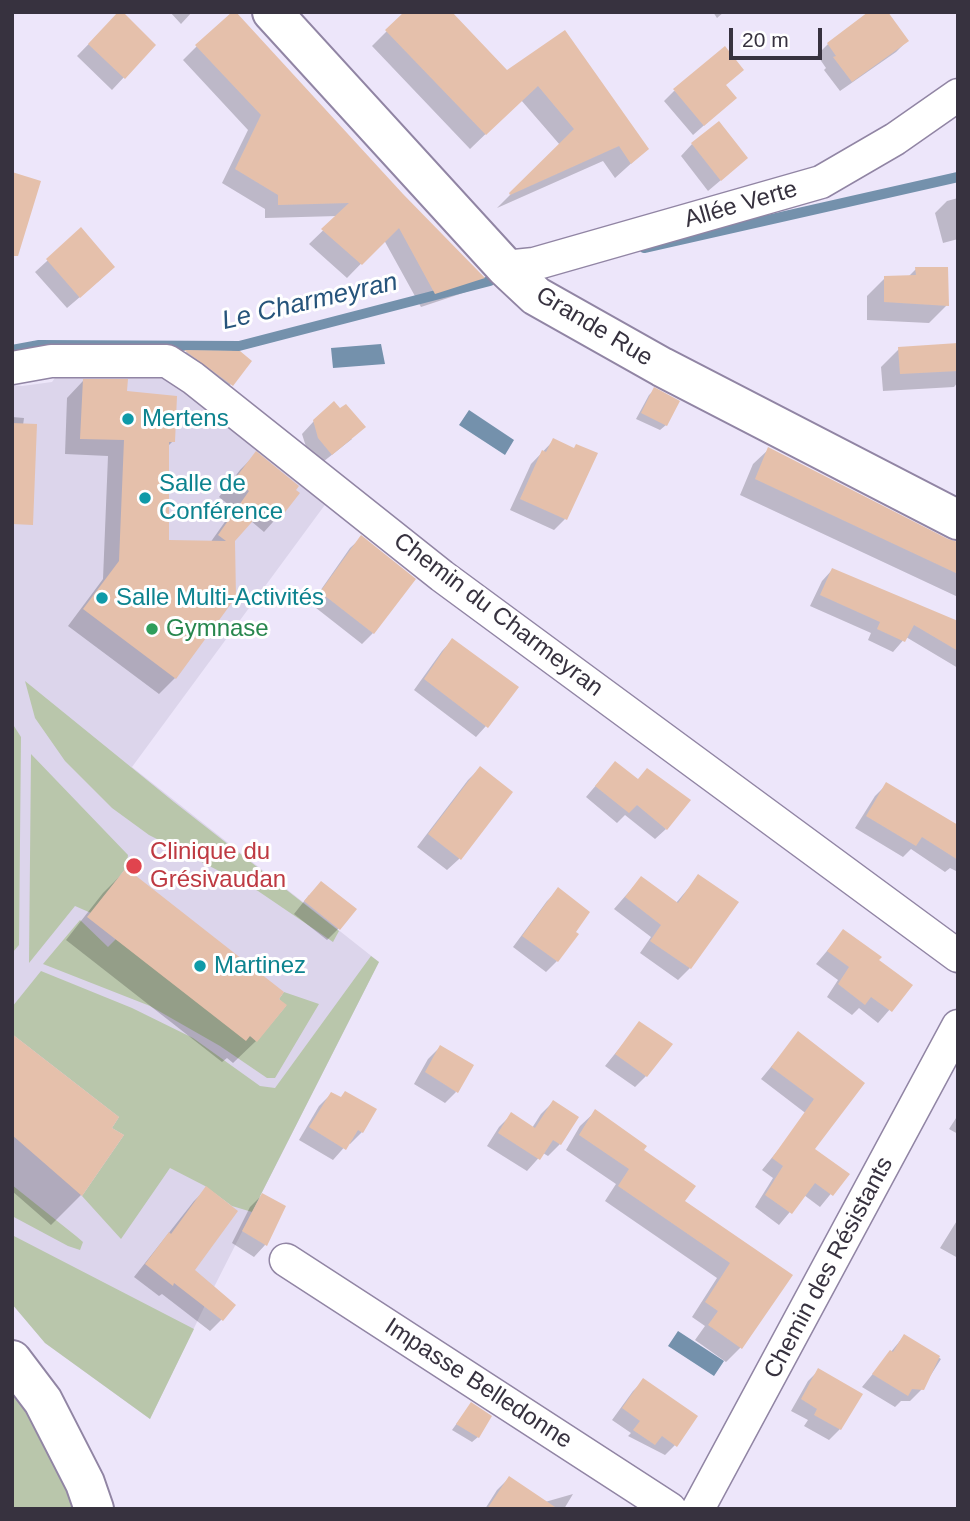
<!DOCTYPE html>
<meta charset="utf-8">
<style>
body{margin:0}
#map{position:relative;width:970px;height:1521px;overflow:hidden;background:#ede6fa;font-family:Helvetica,sans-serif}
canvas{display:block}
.frame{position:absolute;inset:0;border:14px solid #37323f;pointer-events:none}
.scale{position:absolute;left:729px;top:28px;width:93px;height:32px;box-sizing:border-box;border:4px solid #37323f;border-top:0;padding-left:9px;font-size:21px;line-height:24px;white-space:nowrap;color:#37323f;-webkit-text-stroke:5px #fff;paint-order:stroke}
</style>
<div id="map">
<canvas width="970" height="1521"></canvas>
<div class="frame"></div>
<div class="scale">20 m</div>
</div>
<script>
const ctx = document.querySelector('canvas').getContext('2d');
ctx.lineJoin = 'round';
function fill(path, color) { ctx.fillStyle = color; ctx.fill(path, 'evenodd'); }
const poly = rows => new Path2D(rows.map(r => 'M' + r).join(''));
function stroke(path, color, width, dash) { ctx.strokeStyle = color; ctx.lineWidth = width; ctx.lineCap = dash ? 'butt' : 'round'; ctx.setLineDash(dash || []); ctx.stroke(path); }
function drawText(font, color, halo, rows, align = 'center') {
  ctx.font = font + ' Helvetica,sans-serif'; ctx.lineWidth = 6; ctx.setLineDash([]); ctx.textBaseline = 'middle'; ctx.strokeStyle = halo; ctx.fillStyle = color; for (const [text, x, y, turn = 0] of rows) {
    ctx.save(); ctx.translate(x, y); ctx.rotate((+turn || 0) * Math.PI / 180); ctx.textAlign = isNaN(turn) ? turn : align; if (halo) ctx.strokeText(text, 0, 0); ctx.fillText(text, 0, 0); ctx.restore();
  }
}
const medical = poly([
 [129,370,178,382,327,502,132,767,379,962,211,1293,150,1419,45,1343,12,1304,12,385,22,386,52,382,60,371]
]);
const green = poly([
 [25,681,174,802,339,931,333,942,258,891,149,835,112,808,65,761,35,718],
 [12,723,21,737,19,945,13,952],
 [31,754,128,855,126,868,91,913,75,906,29,963],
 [80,920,108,947,116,939,257,1041,286,1006,279,999,284,992,319,1004,275,1078,267,1078,220,1046,150,1006,43,964],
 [371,956,379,962,252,1212,232,1206,205,1186,170,1168,121,1239,82,1196,124,1135,112,1128,119,1117,12,1034,12,1007,41,971,132,1008,193,1038,260,1086,275,1088],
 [12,1185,76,1236,83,1242,80,1250,68,1246,12,1216],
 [12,1235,194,1329,150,1419,45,1343,12,1304],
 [12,1390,28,1412,78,1509,12,1509]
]);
const water = poly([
 [381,344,385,364,333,368,331,348],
 [469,410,514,440,505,455,459,425],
 [678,1331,724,1361,714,1376,668,1346]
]);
const shadow = poly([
 [170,12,192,12,181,24],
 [406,12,507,73,565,33,647,149,615,178,603,161,497,208,560,145,521,100,470,149,372,46],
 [713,12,724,12,717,18],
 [871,12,907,41,896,52,840,91,824,70,826,68,817,55,828,44],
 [108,24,154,45,112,90,77,56],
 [197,46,401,196,483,278,469,291,421,307,384,240,347,278,309,244,338,216,265,218,265,209,222,183,248,130,183,60],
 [674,91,735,98,693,135,664,101],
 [692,144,734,169,708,191,681,156],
 [958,198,958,239,943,243,935,213,947,201],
 [81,230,101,279,67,308,35,272],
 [916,269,947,305,929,323,867,320,867,296,885,278,908,277],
 [958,344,958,382,954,387,883,391,881,367,899,349],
 [184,352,239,353,250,361,220,397,173,363],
 [83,381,125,393,173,441,167,447,167,542,210,543,234,509,219,497,240,470,256,454,298,494,264,532,251,521,234,541,175,678,159,694,68,626,103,579,108,456,65,454,67,398],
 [654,390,666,425,660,430,636,419,649,395],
 [12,417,24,418,12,504],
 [314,421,352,439,319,465,307,450,302,434],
 [554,440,565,519,554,530,510,510,531,464],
 [769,449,947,541,958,542,958,597,740,495,753,464],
 [361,538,373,633,362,644,311,604,350,548],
 [832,570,958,623,958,668,906,637,893,652,868,640,871,633,810,606,822,581],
 [452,640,486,726,476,737,414,690,442,651],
 [615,763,666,829,655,839,625,815,617,823,586,797],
 [480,768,459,859,447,870,417,847,468,780],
 [887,784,958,827,958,872,950,868,945,872,911,849,903,857,855,828,875,796],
 [126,870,256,1041,233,1063,227,1058,222,1062,66,940,103,893],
 [698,877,736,903,690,968,678,980,640,953,651,937,614,909,641,878,676,903],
 [558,890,557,961,546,972,513,947,547,901],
 [309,895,339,928,327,940,294,914],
 [843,932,910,986,878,1023,859,1008,852,1015,827,997,838,980,816,964],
 [640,1023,646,1076,635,1087,605,1066],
 [798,1034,862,1084,808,1115,761,1079],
 [12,1037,110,1128,121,1135,81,1195,51,1225,12,1191],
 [440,1047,456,1092,445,1103,414,1084,428,1059],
 [331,1094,362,1132,350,1144,348,1143,333,1160,299,1140,319,1106],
 [553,1102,560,1144,548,1156,543,1153,527,1171,487,1146,499,1127,511,1115,532,1128,541,1114],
 [595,1112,641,1150,683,1201,790,1275,741,1347,726,1362,695,1340,705,1326,692,1317,717,1278,605,1201,616,1184,566,1150,580,1126],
 [958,1115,958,1134,949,1129],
 [791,1134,847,1174,820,1207,804,1195,779,1225,755,1207,773,1178,762,1170],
 [206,1189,193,1270,222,1319,210,1331,162,1294,159,1296,134,1277,194,1201],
 [262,1195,265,1245,254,1257,232,1243,250,1207],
 [958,1219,958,1258,940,1248],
 [904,1336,941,1359,922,1389,910,1401,901,1401,895,1407,862,1387],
 [819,1370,860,1395,840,1429,829,1440,804,1426,808,1420,791,1411,808,1381],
 [644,1380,676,1444,665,1455,628,1436,631,1433,612,1420,633,1391],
 [471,1404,478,1437,472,1442,452,1430],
 [509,1478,545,1502,573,1494,564,1509,485,1509,497,1490]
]);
const stream = poly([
 [644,248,958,177],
 [12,350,39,345,239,346,490,281]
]);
const building = poly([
 [118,12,123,12,156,45,125,79,88,44],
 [232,12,236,12,403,194,485,278,435,294,399,228,362,265,321,229,349,203,278,205,278,195,235,169,261,115,195,45],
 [404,12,452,12,507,70,565,30,649,149,631,164,619,146,510,195,509,193,574,129,538,86,486,135,385,30],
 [868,12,888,12,909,41,852,82,833,57,836,56,827,43],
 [725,46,744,70,726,85,737,98,704,126,673,89],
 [719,121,748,158,721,181,691,143],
 [12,172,41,181,18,256,12,256],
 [81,227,115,267,80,298,46,259],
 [915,267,948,267,949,306,884,302,884,276,916,275],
 [958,343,958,371,900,374,898,347],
 [184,350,240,351,252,361,233,386],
 [83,379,128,379,127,391,177,396,175,442,169,442,169,540,226,541,218,535,249,491,234,480,256,451,299,486,296,490,300,493,282,516,267,505,235,541,236,597,176,679,83,609,119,561,124,440,80,439],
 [654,387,680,401,667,426,641,413],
 [334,401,340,408,346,404,366,427,332,455,318,438,313,420],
 [12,423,37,424,33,525,12,524],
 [553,438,574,448,576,444,598,453,567,520,520,499,542,450,546,452],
 [768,447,948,539,958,542,958,574,755,479],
 [361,535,416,579,374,634,320,592],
 [832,568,958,621,958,651,914,625,905,642,877,629,880,622,820,595],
 [452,638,519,687,488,728,424,679],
 [615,761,638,779,647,768,691,800,667,830,637,805,629,813,595,786],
 [480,766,513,792,461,860,428,834],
 [886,782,958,825,958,860,922,837,916,846,866,816],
 [126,868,284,992,279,999,287,1005,257,1042,250,1036,246,1041,87,917],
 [698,874,739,902,691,969,650,941,661,925,625,897,641,876,678,903],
 [321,881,357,909,340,930,304,901],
 [558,887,590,912,576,932,579,934,558,962,522,936],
 [843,929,882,957,879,960,913,985,892,1012,871,997,865,1005,838,984,849,967,827,951],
 [639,1021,673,1044,647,1077,615,1054],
 [798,1031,865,1083,815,1149,850,1174,833,1196,815,1183,792,1214,765,1195,783,1166,772,1158,814,1099,771,1067],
 [12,1034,119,1117,112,1128,124,1135,82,1196,12,1135],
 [440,1045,474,1065,458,1093,425,1072],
 [345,1091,377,1109,363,1133,358,1130,346,1150,309,1127,331,1092,341,1097],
 [553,1100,579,1117,561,1145,553,1140,540,1160,498,1133,511,1112,535,1128],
 [595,1109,647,1146,644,1150,696,1186,685,1201,793,1275,742,1349,708,1325,718,1311,705,1302,730,1263,618,1186,629,1169,579,1135],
 [206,1186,238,1211,195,1270,236,1305,223,1321,174,1283,173,1286,145,1264,169,1232,171,1234],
 [262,1193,286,1206,267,1246,242,1231],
 [904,1334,940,1356,924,1390,912,1389,908,1396,872,1374,890,1350,893,1352],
 [818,1368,863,1394,841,1430,814,1415,817,1409,801,1399],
 [643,1378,698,1416,677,1447,662,1436,655,1445,633,1430,640,1421,622,1408],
 [471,1402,492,1416,479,1438,456,1424],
 [509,1476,558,1509,487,1509]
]);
const street = poly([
 [505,267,534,264,821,182,895,139,958,95],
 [12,368,51,361,167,361,193,378,442,576,958,956],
 [286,1260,670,1509],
 [698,1509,958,1026]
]);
const secondary = poly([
 [272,12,505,267,536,296,662,367,958,520],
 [12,1360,43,1401,85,1483,94,1509]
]);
const markers = [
 [128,419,7,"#0f9aa8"],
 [145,498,7,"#0f9aa8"],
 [102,598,7,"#0f9aa8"],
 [152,629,7,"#2e9e5b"],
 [134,866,9,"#e0444e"],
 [200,966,7,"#0f9aa8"]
];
const streetNames = [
 ["Allée Verte",741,205,-16],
 ["Grande Rue",594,327,31],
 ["Chemin du Charmeyran",498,615,37],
 ["Chemin des Résistants",829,1268,-62],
 ["Impasse Belledonne",478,1384,33]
];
const cultureNames = [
 ["Mertens",142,419],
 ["Salle de",159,484],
 ["Conférence",159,512],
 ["Salle Multi-Activités",116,598],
 ["Martinez",214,966]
];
const leisureNames = [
 ["Gymnase",166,629]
];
const healthNames = [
 ["Clinique du",150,852],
 ["Grésivaudan",150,880]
];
const waterNames = [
 ["Le Charmeyran",310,302,-13]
];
fill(medical, '#dcd5eb');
fill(green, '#b9c6ab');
fill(water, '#7491ac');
fill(shadow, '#0003');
stroke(stream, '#7491ac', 10);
fill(building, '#e5c0ab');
stroke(street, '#9185a4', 35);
stroke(secondary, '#9185a4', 42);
stroke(street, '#fff', 32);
stroke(secondary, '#fff', 38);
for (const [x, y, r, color] of markers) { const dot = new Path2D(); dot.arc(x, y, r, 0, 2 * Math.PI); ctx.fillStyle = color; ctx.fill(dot); stroke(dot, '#fff', 2.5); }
drawText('24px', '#37323f', '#fff', streetNames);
drawText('24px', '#0d838f', '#fff', cultureNames, 'left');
drawText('24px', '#27864d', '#fff', leisureNames, 'left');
drawText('24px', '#be3a42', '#fff', healthNames, 'left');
drawText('italic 26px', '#26547b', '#fff', waterNames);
</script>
